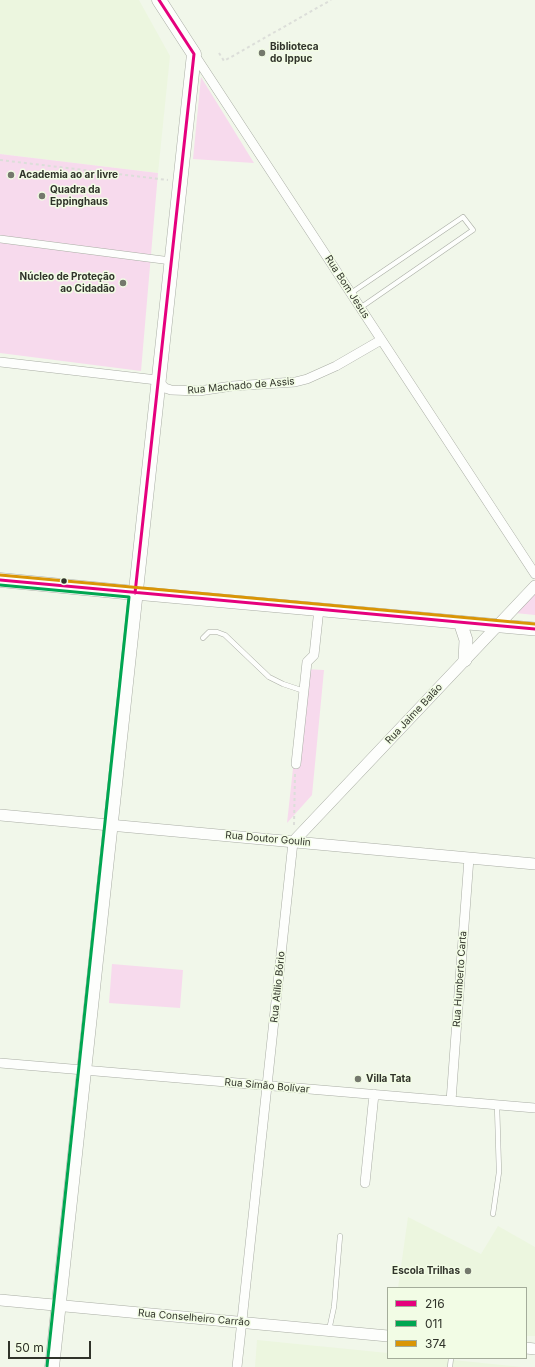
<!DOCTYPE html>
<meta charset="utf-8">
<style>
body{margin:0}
#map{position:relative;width:535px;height:1367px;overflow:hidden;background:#f1f7ea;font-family:Inter,sans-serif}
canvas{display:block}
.legend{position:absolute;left:387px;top:1287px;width:140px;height:72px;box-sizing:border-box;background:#f2fce5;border:1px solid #a4ac9a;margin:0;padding:5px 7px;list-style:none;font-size:12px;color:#30332a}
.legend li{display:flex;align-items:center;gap:8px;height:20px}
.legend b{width:20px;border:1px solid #a4ac9a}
.scale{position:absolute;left:8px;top:1341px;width:83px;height:18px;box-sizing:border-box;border:2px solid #30332a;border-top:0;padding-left:5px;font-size:12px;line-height:14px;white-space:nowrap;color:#30332a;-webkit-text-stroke:3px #f2fce5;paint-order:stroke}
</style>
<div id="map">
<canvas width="535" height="1367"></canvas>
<ul class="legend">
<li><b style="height:5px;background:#e5007d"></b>216</li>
<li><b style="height:5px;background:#00a651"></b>011</li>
<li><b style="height:5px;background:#d99506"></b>374</li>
</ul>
<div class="scale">50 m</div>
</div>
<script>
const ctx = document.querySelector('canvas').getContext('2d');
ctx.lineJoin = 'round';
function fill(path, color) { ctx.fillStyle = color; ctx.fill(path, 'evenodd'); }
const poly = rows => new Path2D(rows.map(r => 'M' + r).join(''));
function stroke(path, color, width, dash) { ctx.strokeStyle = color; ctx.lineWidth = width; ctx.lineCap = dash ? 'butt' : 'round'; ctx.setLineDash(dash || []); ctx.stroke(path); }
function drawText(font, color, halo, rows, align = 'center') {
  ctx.font = font + ' Inter,sans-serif'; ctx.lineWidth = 3; ctx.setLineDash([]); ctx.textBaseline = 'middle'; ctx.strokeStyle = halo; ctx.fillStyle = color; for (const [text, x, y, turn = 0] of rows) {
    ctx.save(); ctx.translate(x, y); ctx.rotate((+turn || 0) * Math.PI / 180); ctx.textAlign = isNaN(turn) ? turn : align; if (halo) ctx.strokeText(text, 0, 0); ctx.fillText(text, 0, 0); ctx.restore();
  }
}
const built = poly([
 [0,0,139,0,170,56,158,173,0,154],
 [408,1217,481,1254,498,1226,535,1247,535,1336,526,1336,526,1288,398,1288],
 [257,1340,388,1353,388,1358,433,1358,522,1367,255,1367]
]);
const green = poly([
 [201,77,254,163,193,159],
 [0,154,158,173,141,371,0,353],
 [535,593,535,615,515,613],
 [304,669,324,670,312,795,287,823],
 [112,964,183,970,180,1008,109,1003]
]);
const path = poly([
 [219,53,224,61,331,0],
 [0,160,168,180],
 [294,825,295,774]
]);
const service = poly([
 [351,293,463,217,473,230,360,308],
 [203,638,209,632,217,632,225,635,269,677,283,684,304,691],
 [493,1214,499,1172,497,1105],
 [329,1330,334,1307,340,1236],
 [450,1367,451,1358]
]);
const pedestrian = poly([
 [0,239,171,261]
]);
const minor = poly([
 [194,54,535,574],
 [0,362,157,380,165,388,171,390,199,391,232,386,295,382,307,379,336,366,381,340],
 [296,764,307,662,314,655,319,609],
 [0,1063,535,1108],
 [451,1101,469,858],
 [365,1183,374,1094],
 [237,1367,293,842]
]);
const tertiary = poly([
 [0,815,535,864],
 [293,842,535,586],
 [0,1300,388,1336],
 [526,1348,535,1349]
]);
const secondary = poly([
 [135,593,535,629],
 [460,622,466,640,465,660]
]);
const primary = poly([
 [0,580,135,593],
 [52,1367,194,54,159,0]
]);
const bus1 = poly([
 [0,580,535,629],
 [135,593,194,54,159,0]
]);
const bus2 = poly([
 [0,585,129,597,47,1366]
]);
const bus3 = poly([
 [0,575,535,624]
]);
const markers = [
 [262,53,4,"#74786d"],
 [11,175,4,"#74786d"],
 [42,196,4,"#74786d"],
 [123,283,4,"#74786d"],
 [64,581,3.5,"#30332a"],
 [358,1079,4,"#74786d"],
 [468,1271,4,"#74786d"]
];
const poiNames = [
 ["Biblioteca",270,47],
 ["do Ippuc",270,59],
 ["Academia ao ar livre",19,175],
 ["Quadra da",50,190],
 ["Eppinghaus",50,202],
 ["Núcleo de Proteção",115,277,"right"],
 ["ao Cidadão",115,289,"right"],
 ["Villa Tata",366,1079],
 ["Escola Trilhas",460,1271,"right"]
];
const streetNames = [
 ["Rua Bom Jesus",347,287,57],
 ["Rua Machado de Assis",241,386,-5],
 ["Rua Jaime Balão",414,714,-47],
 ["Rua Doutor Goulin",268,839,5],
 ["Rua Humberto Carta",460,979,-86],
 ["Rua Atílio Bório",278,987,-84],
 ["Rua Simão Bolívar",267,1086,5],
 ["Rua Conselheiro Carrão",194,1318,5]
];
fill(built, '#ecf6df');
fill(green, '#f7daed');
stroke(service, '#a9ada4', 5.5);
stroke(pedestrian, '#a9ada4', 8);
stroke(minor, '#a9ada4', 10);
stroke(tertiary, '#a9ada4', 12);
stroke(secondary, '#a9ada4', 14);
stroke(primary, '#a9ada4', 15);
stroke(path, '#dcded9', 2, [3, 3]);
stroke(service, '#fdfefc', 4.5);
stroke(pedestrian, '#fdfefc', 7);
stroke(minor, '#fdfefc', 9);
stroke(tertiary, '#fdfefc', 11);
stroke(secondary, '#fdfefc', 13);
stroke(primary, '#fdfefc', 14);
stroke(bus1, '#e5007d', 3);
stroke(bus2, '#00a651', 3);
stroke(bus3, '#d99506', 3);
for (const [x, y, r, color] of markers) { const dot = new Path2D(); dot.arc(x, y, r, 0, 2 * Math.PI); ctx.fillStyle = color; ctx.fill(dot); stroke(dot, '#f2fce5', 1.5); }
drawText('bold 10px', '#30332a', '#f2fce5', poiNames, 'left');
drawText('10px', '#30332a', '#f2fce5', streetNames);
</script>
